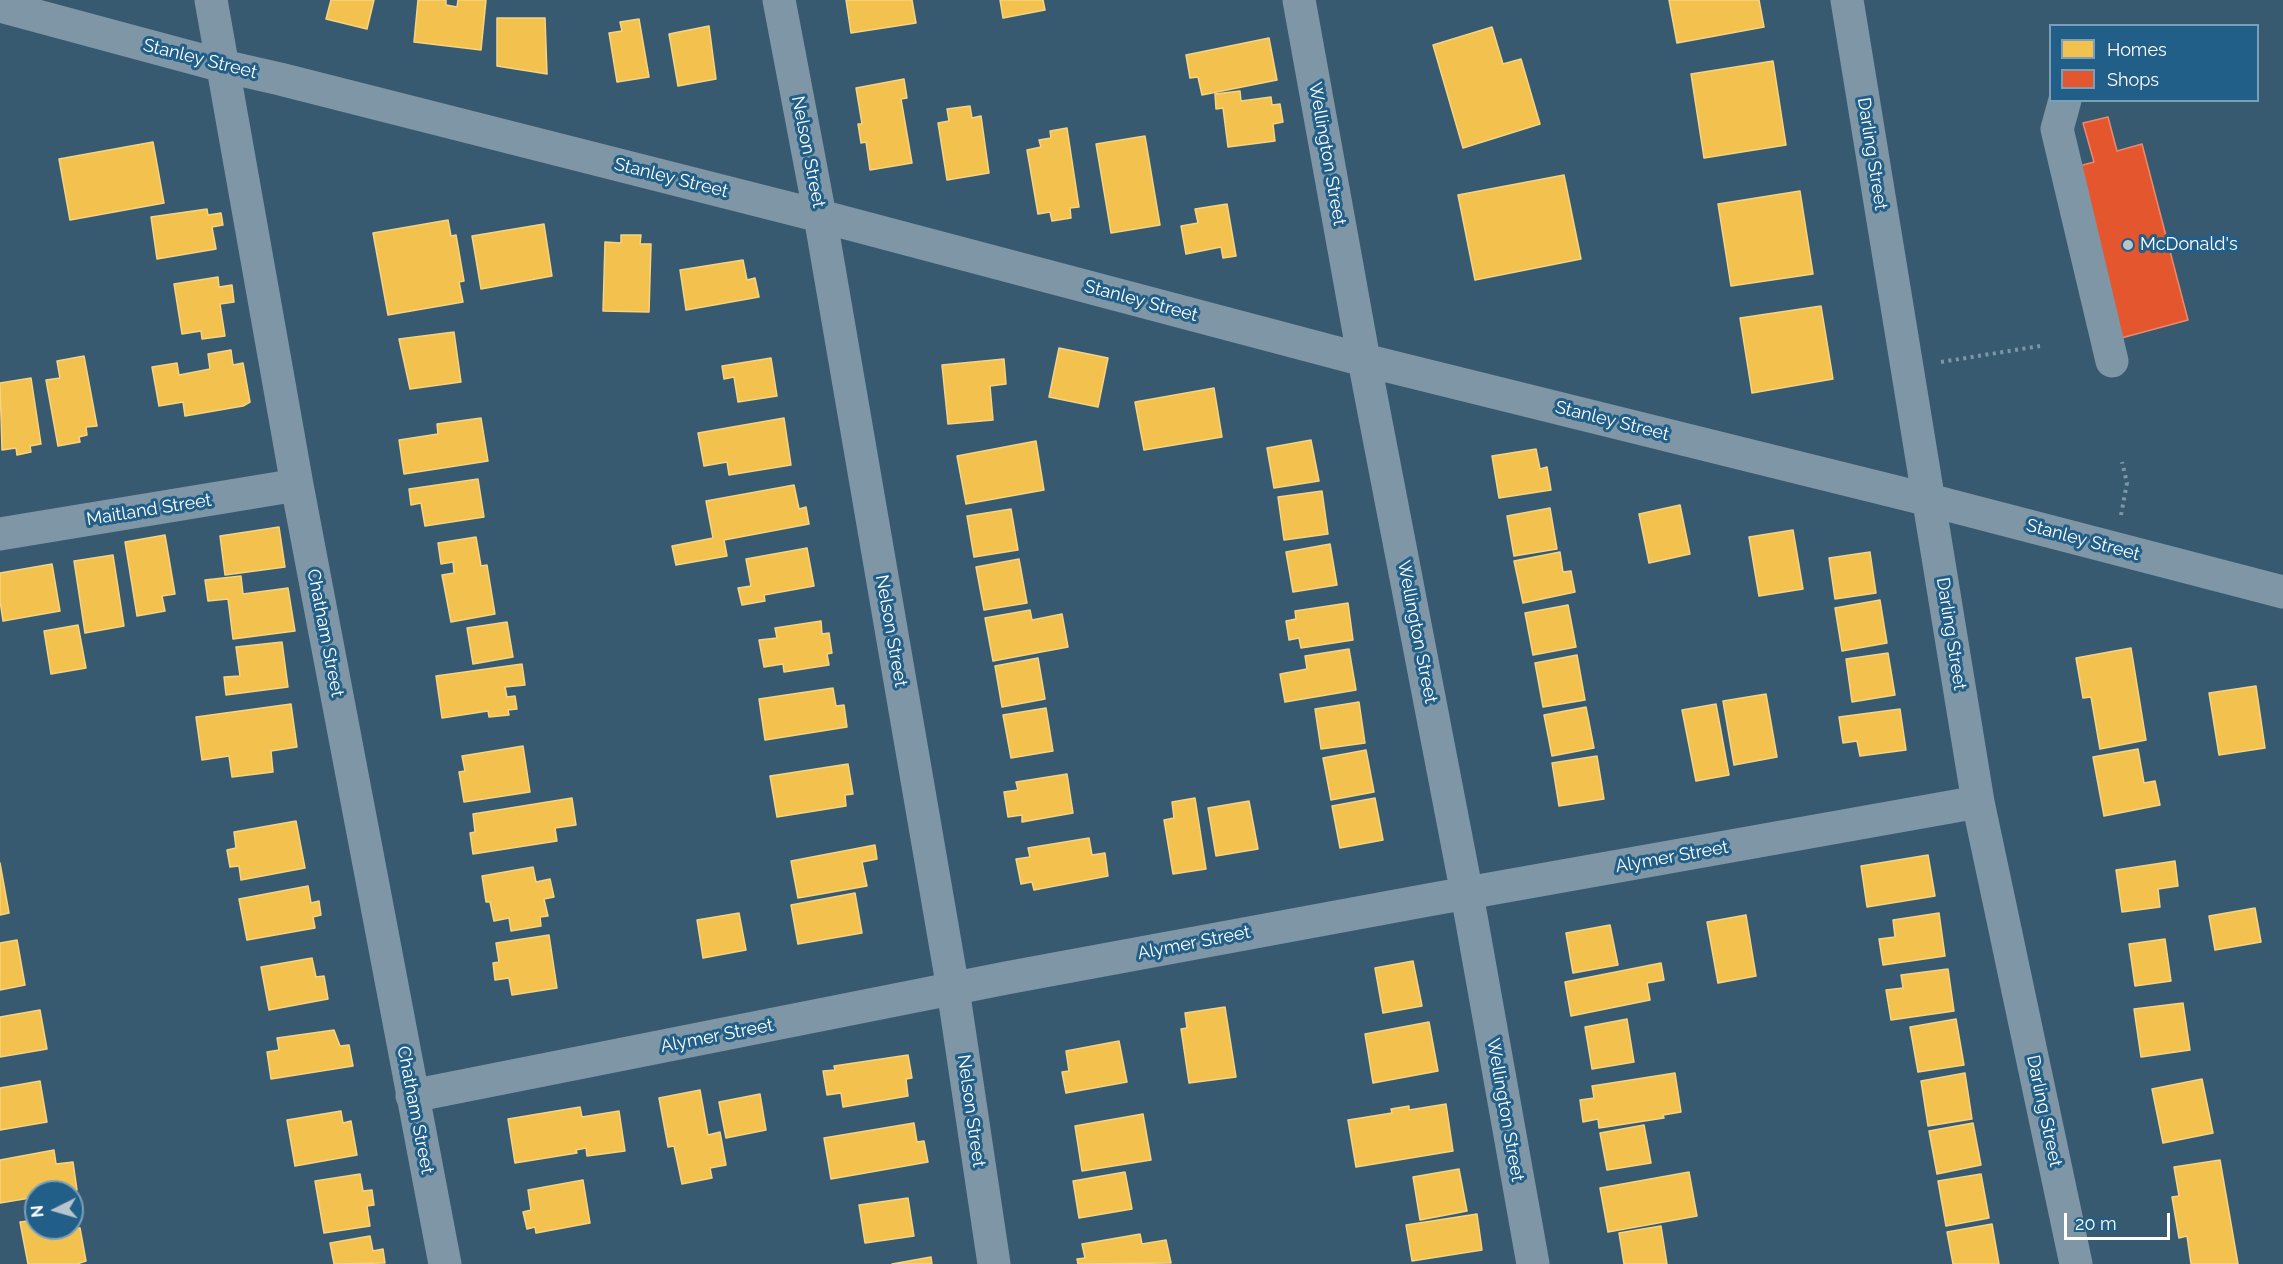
<!DOCTYPE html>
<style>
body{margin:0}
#map{position:relative;width:2283px;height:1264px;overflow:hidden;background:#385a71;font-family:Raleway,sans-serif}
canvas{display:block}
.legend{position:absolute;left:2049px;top:24px;width:210px;height:78px;box-sizing:border-box;background:#215f88;border:2px solid #7a9fb8;margin:0;padding:8px 10px;list-style:none;font-size:18px;color:#fff}
.legend li{display:flex;align-items:center;gap:12px;height:30px}
.legend b{width:30px;border:2px solid #7a9fb8}
.north{position:absolute;left:24px;top:1180px;width:60px;height:60px;box-sizing:border-box;background:#215f88;border:2px solid #7a9fb8;border-radius:50%;rotate:265deg;font-size:16px;font-weight:700;line-height:24px;text-align:center;color:#fff}
.north::after{content:'';display:block;margin:auto;width:21px;height:27px;background:#b9c5cd;clip-path:polygon(50% 0,100% 100%,50% 72%,0 100%)}
.scale{position:absolute;left:2064px;top:1213px;width:106px;height:27px;box-sizing:border-box;border:3px solid #fff;border-top:0;padding-left:8px;font-size:18px;line-height:21px;white-space:nowrap;color:#fff;-webkit-text-stroke:4px #215f88;paint-order:stroke}
</style>
<div id="map">
<canvas width="2283" height="1264"></canvas>
<ul class="legend">
<li><b style="height:16px;background:#f2c14e"></b>Homes</li>
<li><b style="height:16px;background:#e4572e"></b>Shops</li>
</ul>
<div class="north">N</div>
<div class="scale">20 m</div>
</div>
<script>
const ctx = document.querySelector('canvas').getContext('2d');
ctx.lineJoin = 'round';
function fill(path, color) { ctx.fillStyle = color; ctx.fill(path, 'evenodd'); }
const poly = rows => new Path2D(rows.map(r => 'M' + r).join(''));
function stroke(path, color, width, dash) { ctx.strokeStyle = color; ctx.lineWidth = width; ctx.lineCap = dash ? 'butt' : 'round'; ctx.setLineDash(dash || []); ctx.stroke(path); }
function drawText(font, color, halo, rows, align = 'center') {
  ctx.font = font + ' Raleway,sans-serif'; ctx.lineWidth = 6; ctx.setLineDash([]); ctx.textBaseline = 'middle'; ctx.strokeStyle = halo; ctx.fillStyle = color; for (const [text, x, y, turn = 0] of rows) {
    ctx.save(); ctx.translate(x, y); ctx.rotate((+turn || 0) * Math.PI / 180); ctx.textAlign = isNaN(turn) ? turn : align; if (halo) ctx.strokeText(text, 0, 0); ctx.fillText(text, 0, 0); ctx.restore();
  }
}
const homes = poly([
 [331,0,374,0,367,29,326,19,331,0],
 [418,0,446,0,446,5,457,7,458,0,486,0,481,50,414,42,418,0],
 [846,0,912,0,916,23,851,33,846,0],
 [1000,0,1043,0,1045,10,1003,18,1000,0],
 [1669,0,1759,0,1764,27,1677,43,1669,0],
 [497,18,545,18,547,74,497,66,497,18],
 [639,19,649,77,617,82,609,33,622,31,620,22,639,19],
 [709,26,716,79,678,86,669,34,709,26],
 [1492,27,1503,64,1521,59,1540,124,1463,148,1433,45,1492,27],
 [1269,38,1277,80,1202,95,1198,77,1190,78,1186,55,1269,38],
 [1773,61,1786,145,1704,158,1691,74,1773,61],
 [904,79,907,98,901,99,912,163,870,170,866,142,861,143,858,124,862,124,856,88,904,79],
 [1240,91,1241,101,1271,97,1272,105,1280,104,1283,122,1273,124,1275,141,1228,147,1223,108,1216,109,1215,94,1240,91],
 [970,106,972,118,981,116,989,173,947,180,938,123,949,121,947,109,970,106],
 [1067,128,1079,207,1070,208,1071,218,1052,221,1050,212,1038,214,1027,150,1041,147,1039,140,1051,138,1050,131,1067,128],
 [1145,136,1160,225,1111,233,1096,144,1145,136],
 [153,142,164,203,70,220,59,159,153,142],
 [1564,175,1581,259,1475,280,1458,195,1564,175],
 [1800,191,1813,274,1731,286,1718,204,1800,191],
 [1227,204,1236,256,1223,258,1221,247,1186,254,1181,226,1198,223,1195,209,1227,204],
 [207,209,208,215,221,213,223,225,212,227,216,249,157,259,151,217,207,209],
 [448,220,451,236,456,235,464,281,459,282,463,302,388,315,373,233,448,220],
 [544,224,552,276,481,289,472,236,544,224],
 [621,235,641,235,640,244,651,244,649,312,603,311,605,242,621,243,621,235],
 [743,260,747,280,755,278,759,297,686,310,680,270,743,260],
 [218,277,219,287,232,285,234,302,220,304,225,336,202,339,201,331,182,334,174,284,218,277],
 [1821,306,1833,379,1752,393,1740,318,1821,306],
 [454,332,461,382,410,389,399,339,454,332],
 [1059,348,1108,358,1098,407,1049,397,1059,348],
 [231,350,233,365,243,363,250,402,243,406,185,416,183,402,159,406,152,367,177,363,179,375,210,369,208,354,231,350],
 [84,356,97,426,86,427,87,435,79,437,80,442,58,446,46,380,60,378,57,361,84,356],
 [771,358,777,396,738,402,734,377,724,379,722,366,771,358],
 [1004,359,1006,384,990,386,993,420,948,424,942,365,1004,359],
 [31,378,41,444,30,446,31,452,17,455,16,448,2,450,0,383,31,378],
 [1214,388,1222,437,1144,450,1135,402,1214,388],
 [481,418,488,461,404,474,399,440,438,434,437,424,481,418],
 [784,418,791,465,729,475,727,462,704,466,698,433,784,418],
 [1311,440,1319,481,1274,488,1267,448,1311,440],
 [1036,441,1044,490,966,504,957,456,1036,441],
 [1536,449,1540,469,1547,467,1551,490,1499,498,1492,456,1536,449],
 [478,479,484,517,425,526,421,503,411,505,409,489,478,479],
 [794,485,799,509,806,507,809,524,724,540,727,556,676,565,672,546,713,538,706,501,794,485],
 [1322,491,1328,534,1284,540,1278,497,1322,491],
 [1680,505,1690,554,1649,563,1639,514,1680,505],
 [1550,508,1557,549,1514,556,1507,516,1550,508],
 [1011,509,1018,550,974,557,967,516,1011,509],
 [279,527,285,567,225,575,220,536,279,527],
 [1793,530,1803,589,1759,596,1749,537,1793,530],
 [165,535,175,594,162,596,165,611,137,616,125,542,165,535],
 [476,537,481,566,487,565,495,614,451,622,442,575,454,573,453,562,441,564,438,543,476,537],
 [1330,544,1337,585,1293,592,1286,552,1330,544],
 [807,548,814,586,764,595,765,601,742,605,738,588,751,586,746,559,807,548],
 [1560,552,1563,572,1571,571,1575,592,1523,603,1514,561,1560,552],
 [1870,552,1876,593,1835,599,1829,558,1870,552],
 [113,555,124,626,85,633,74,561,113,555],
 [1019,559,1027,603,984,610,976,567,1019,559],
 [52,564,60,611,3,621,0,601,0,573,52,564],
 [241,576,243,594,288,588,295,631,233,639,228,599,208,601,205,580,241,576],
 [1880,600,1887,643,1842,651,1835,608,1880,600],
 [1348,603,1353,640,1301,648,1299,638,1289,640,1286,621,1296,619,1295,611,1348,603],
 [1568,605,1576,647,1533,655,1525,613,1568,605],
 [1030,610,1032,620,1062,614,1068,647,993,661,985,618,1030,610],
 [821,621,822,634,829,633,832,653,827,654,829,665,784,672,783,664,764,667,759,640,777,638,775,628,821,621],
 [507,622,513,657,473,664,467,628,507,622],
 [78,625,86,668,51,674,44,631,78,625],
 [282,642,288,687,226,695,224,677,240,676,236,647,282,642],
 [2131,648,2146,740,2100,749,2091,697,2083,698,2076,658,2131,648],
 [1349,649,1356,690,1285,702,1280,674,1307,669,1305,656,1349,649],
 [1888,653,1895,695,1852,702,1846,659,1888,653],
 [1577,655,1585,700,1543,707,1535,663,1577,655],
 [1038,658,1045,699,1002,707,995,666,1038,658],
 [522,664,525,685,505,687,507,697,515,696,517,709,508,710,509,715,489,717,488,711,442,718,436,676,522,664],
 [2256,686,2265,748,2219,755,2209,693,2256,686],
 [833,688,836,706,844,705,847,727,765,740,759,699,833,688],
 [1766,694,1777,757,1734,765,1723,701,1766,694],
 [1359,702,1365,743,1321,749,1315,709,1359,702],
 [291,704,297,747,271,751,273,772,232,777,229,756,202,760,196,717,291,704],
 [1716,704,1729,775,1696,781,1682,710,1716,704],
 [1586,707,1594,748,1552,756,1544,715,1586,707],
 [1046,708,1053,751,1011,758,1003,715,1046,708],
 [1900,709,1906,750,1860,756,1857,741,1843,743,1839,717,1900,709],
 [523,746,530,792,464,802,459,772,465,771,462,756,523,746],
 [2138,749,2144,783,2155,781,2160,805,2104,816,2093,757,2138,749],
 [1366,750,1374,792,1331,800,1323,758,1366,750],
 [1597,756,1604,799,1559,806,1552,763,1597,756],
 [848,764,853,794,845,795,846,806,777,817,770,776,848,764],
 [1067,774,1073,813,1022,822,1022,815,1008,817,1004,792,1018,790,1016,782,1067,774],
 [572,798,576,825,555,828,557,841,473,854,470,833,475,832,473,814,572,798],
 [1195,798,1206,869,1173,874,1164,820,1174,818,1172,802,1195,798],
 [1375,798,1383,840,1340,848,1332,806,1375,798],
 [1249,801,1258,849,1216,856,1208,808,1249,801],
 [296,821,305,868,241,880,239,866,230,867,227,850,236,848,234,832,296,821],
 [1089,838,1092,855,1105,853,1108,876,1034,890,1032,882,1021,884,1016,859,1030,857,1028,848,1089,838],
 [875,845,877,859,862,862,867,886,798,898,791,861,875,845],
 [1928,855,1935,896,1867,907,1861,866,1928,855],
 [2175,861,2178,886,2158,889,2160,907,2122,912,2116,870,2175,861],
 [0,863,9,913,0,915,0,863],
 [533,867,536,882,550,879,554,897,544,899,548,916,540,917,541,926,511,931,509,918,494,921,490,902,486,902,482,876,533,867],
 [308,886,311,903,319,901,321,915,313,917,315,928,247,940,239,899,308,886],
 [855,893,862,933,798,944,791,905,855,893],
 [2255,908,2261,942,2215,950,2209,916,2255,908],
 [739,913,746,950,703,958,697,920,739,913],
 [1939,913,1945,956,1883,965,1879,939,1895,937,1893,920,1939,913],
 [1746,915,1756,976,1718,983,1707,922,1746,915],
 [1610,925,1618,965,1573,973,1566,933,1610,925],
 [549,935,557,988,512,995,509,978,495,980,493,963,499,962,496,943,549,935],
 [2165,939,2171,981,2135,986,2129,944,2165,939],
 [17,940,25,985,0,990,0,943,17,940],
 [312,958,316,977,324,976,328,999,269,1010,261,967,312,958],
 [1413,961,1422,1006,1383,1013,1375,968,1413,961],
 [1661,963,1664,980,1647,983,1650,1000,1571,1016,1565,982,1661,963],
 [1948,969,1954,1011,1891,1020,1886,990,1903,988,1901,975,1948,969],
 [2183,1003,2190,1050,2141,1057,2134,1009,2183,1003],
 [1225,1007,1236,1077,1189,1083,1181,1029,1187,1028,1185,1013,1225,1007],
 [40,1010,47,1049,0,1057,0,1017,40,1010],
 [1627,1019,1634,1062,1592,1069,1585,1027,1627,1019],
 [1956,1019,1964,1065,1918,1072,1910,1027,1956,1019],
 [1429,1022,1438,1071,1373,1083,1365,1034,1429,1022],
 [334,1030,340,1046,349,1045,353,1066,271,1079,267,1052,279,1050,277,1038,334,1030],
 [1119,1041,1127,1082,1066,1093,1062,1072,1069,1071,1066,1051,1119,1041],
 [908,1055,912,1078,906,1079,908,1096,843,1107,841,1093,827,1095,823,1071,835,1070,834,1066,908,1055],
 [1675,1073,1681,1112,1663,1115,1664,1118,1599,1128,1598,1119,1583,1122,1580,1100,1594,1098,1592,1086,1675,1073],
 [1965,1073,1972,1119,1928,1126,1921,1081,1965,1073],
 [2202,1079,2213,1133,2163,1143,2152,1089,2202,1079],
 [40,1081,47,1122,0,1130,0,1088,40,1081],
 [700,1090,708,1135,720,1132,726,1165,710,1168,712,1178,682,1184,674,1146,668,1147,659,1098,700,1090],
 [760,1094,766,1130,726,1138,719,1102,760,1094],
 [1446,1104,1453,1151,1356,1167,1348,1120,1392,1113,1391,1109,1409,1106,1409,1110,1446,1104],
 [580,1107,582,1117,619,1111,625,1151,587,1156,586,1148,576,1150,577,1153,515,1163,508,1119,580,1107],
 [341,1111,343,1123,351,1121,357,1155,295,1166,287,1120,341,1111],
 [1143,1114,1151,1160,1082,1171,1075,1126,1143,1114],
 [914,1123,917,1142,924,1141,928,1162,831,1179,824,1138,914,1123],
 [1973,1123,1981,1165,1937,1174,1929,1131,1973,1123],
 [1644,1125,1651,1163,1607,1170,1600,1133,1644,1125],
 [54,1150,56,1164,73,1162,77,1190,36,1192,36,1197,0,1203,0,1160,54,1150],
 [2220,1160,2238,1264,2191,1264,2187,1236,2179,1238,2172,1197,2179,1196,2174,1167,2220,1160],
 [1459,1169,1467,1211,1420,1220,1413,1177,1459,1169],
 [1125,1172,1132,1209,1079,1218,1073,1181,1125,1172],
 [1689,1172,1697,1216,1608,1232,1600,1188,1689,1172],
 [360,1174,363,1191,372,1190,374,1205,367,1206,370,1226,324,1233,315,1181,360,1174],
 [1981,1174,1989,1218,1946,1226,1938,1181,1981,1174],
 [583,1180,590,1223,536,1233,535,1227,527,1229,523,1212,531,1210,528,1190,583,1180],
 [908,1198,914,1236,865,1243,859,1205,908,1198],
 [1477,1214,1482,1250,1412,1261,1406,1225,1477,1214],
 [36,1220,36,1228,80,1228,86,1261,77,1264,28,1264,20,1222,36,1220],
 [1992,1224,1999,1264,1953,1264,1947,1232,1992,1224],
 [1661,1226,1667,1264,1624,1264,1619,1233,1661,1226],
 [1140,1234,1142,1244,1166,1240,1171,1263,1078,1264,1077,1259,1085,1258,1082,1244,1140,1234],
 [370,1236,373,1251,383,1249,385,1263,334,1264,330,1243,370,1236],
 [931,1257,932,1264,892,1264,931,1257]
]);
const shops = poly([
 [2108,117,2117,151,2142,144,2188,320,2114,340,2068,169,2094,162,2083,123,2108,117]
]);
const path = poly([
 [1941,362,2040,346],
 [2121,515,2127,483,2122,462]
]);
const minor = poly([
 [211,0,297,485,445,1264],
 [779,0,820,216,953,989,994,1264],
 [1299,0,1364,360,1467,894,1533,1264],
 [1847,0,1978,802,2076,1264],
 [0,6,223,66,280,79,820,216,1364,360,1929,500,2283,592],
 [2065,100,2057,129,2112,361],
 [0,534,297,485],
 [412,1096,1006,978,1428,900,1978,802]
]);
const markers = [
 [2128,245,6,"#b9c5cd"]
];
const streetNames = [
 ["Stanley Street",200,59,14],
 ["Nelson Street",808,152,79],
 ["Wellington Street",1327,154,80],
 ["Darling Street",1872,154,81],
 ["Stanley Street",671,178,14],
 ["Stanley Street",1141,301,15],
 ["Stanley Street",1612,421,14],
 ["Maitland Street",149,510,-9],
 ["Stanley Street",2083,540,15],
 ["Nelson Street",891,631,80],
 ["Wellington Street",1417,632,79],
 ["Chatham Street",325,633,79],
 ["Darling Street",1951,634,81],
 ["Alymer Street",1672,857,-10],
 ["Alymer Street",1194,943,-11],
 ["Alymer Street",717,1036,-11],
 ["Chatham Street",415,1110,79],
 ["Wellington Street",1505,1110,80],
 ["Nelson Street",971,1111,82],
 ["Darling Street",2044,1111,78]
];
const poiNames = [
 ["McDonald's",2140,245]
];
fill(homes, '#f2c14e');
stroke(homes, '#f6d483', 1.5);
fill(shops, '#e4572e');
stroke(shops, '#ec896d', 1.5);
stroke(path, '#7f96a6', 4, [3, 4.5]);
stroke(minor, '#7f96a6', 33);
for (const [x, y, r, color] of markers) { const dot = new Path2D(); dot.arc(x, y, r, 0, 2 * Math.PI); ctx.fillStyle = color; ctx.fill(dot); stroke(dot, '#215f88', 2); }
drawText('18px', '#fff', '#215f88', streetNames);
drawText('18px', '#fff', '#215f88', poiNames, 'left');
</script>
